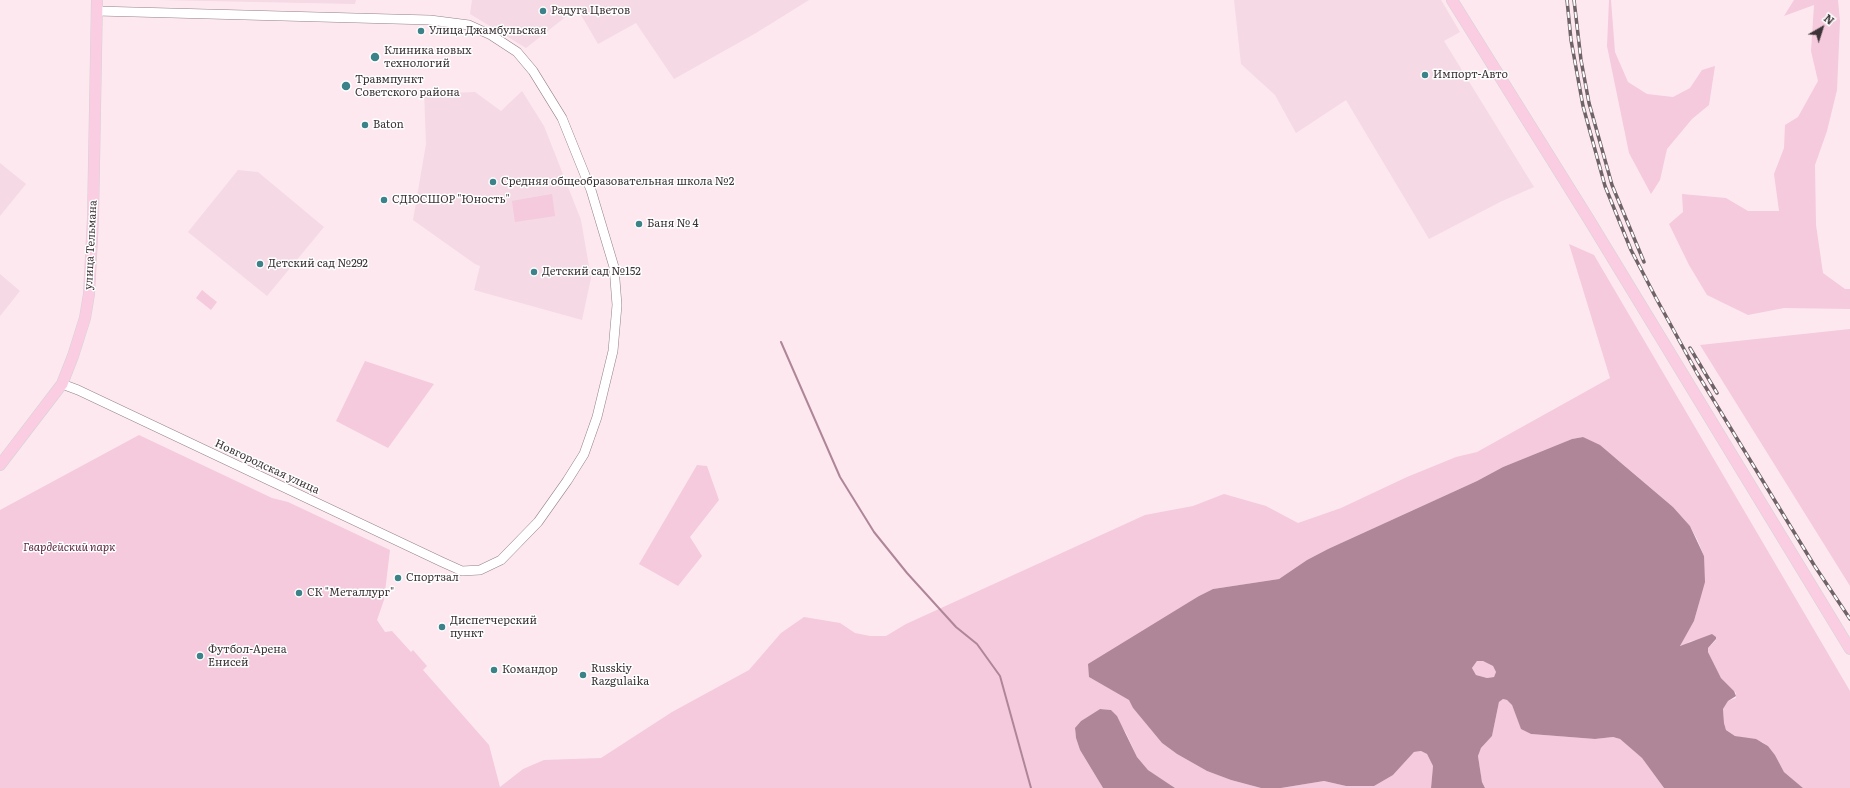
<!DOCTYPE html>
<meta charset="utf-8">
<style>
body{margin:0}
#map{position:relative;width:1850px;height:788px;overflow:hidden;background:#fde8f0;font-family:Literata,serif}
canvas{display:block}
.north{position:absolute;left:1802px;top:8px;width:40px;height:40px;-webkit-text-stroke:3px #fff;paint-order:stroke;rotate:39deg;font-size:11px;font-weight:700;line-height:16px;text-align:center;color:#3d3438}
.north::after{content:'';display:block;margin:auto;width:14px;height:18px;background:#3d3438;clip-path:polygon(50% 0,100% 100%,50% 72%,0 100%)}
</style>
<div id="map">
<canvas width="1850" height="788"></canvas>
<div class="north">N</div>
</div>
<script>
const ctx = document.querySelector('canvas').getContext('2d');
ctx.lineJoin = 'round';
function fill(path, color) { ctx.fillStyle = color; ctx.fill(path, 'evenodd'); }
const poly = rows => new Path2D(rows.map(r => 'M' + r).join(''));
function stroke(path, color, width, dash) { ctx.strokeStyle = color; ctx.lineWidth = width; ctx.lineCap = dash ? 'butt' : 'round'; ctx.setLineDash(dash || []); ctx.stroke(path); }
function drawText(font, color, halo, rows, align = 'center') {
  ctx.font = font + ' Literata,serif'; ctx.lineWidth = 3; ctx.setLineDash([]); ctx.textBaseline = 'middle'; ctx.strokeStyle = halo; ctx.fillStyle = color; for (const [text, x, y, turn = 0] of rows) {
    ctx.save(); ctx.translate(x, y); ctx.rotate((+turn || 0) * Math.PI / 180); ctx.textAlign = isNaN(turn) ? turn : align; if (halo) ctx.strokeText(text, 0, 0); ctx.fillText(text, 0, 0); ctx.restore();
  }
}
const built = poly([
 [159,0,356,0,355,4],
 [472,0,809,0,756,33,674,79,636,23,598,44,577,8,526,48,470,14],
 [1234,0,1441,0,1460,32,1444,41,1534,187,1500,202,1429,239,1346,100,1296,133,1275,95,1241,64],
 [424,89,451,93,475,92,501,111,522,91,544,126,581,220,591,278,582,320,474,290,480,266,475,264,413,220,426,144],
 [0,163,26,184,0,216],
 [238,170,258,172,324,227,267,296,188,232],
 [0,274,20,291,0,316]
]);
const green = poly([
 [1609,0,1611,0,1615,52,1628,82,1647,94,1673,97,1690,88,1702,70,1715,66,1709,105,1692,119,1667,149,1660,180,1651,194,1629,153,1607,46],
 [1794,0,1838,0,1840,21,1837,90,1827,131,1815,165,1816,225,1823,273,1845,289,1850,289,1850,309,1784,308,1748,315,1707,295,1689,265,1669,224,1683,212,1682,194,1726,198,1748,211,1779,211,1774,174,1784,148,1785,125,1798,117,1818,81,1811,51,1814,5,1784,16],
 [552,194,555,216,515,222,512,201],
 [1569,244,1594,255,1850,691,1850,788,1803,788,1784,772,1775,755,1768,746,1762,742,1735,736,1726,730,1724,723,1723,709,1728,701,1736,698,1736,693,1721,678,1708,652,1708,648,1716,640,1715,637,1691,641,1682,646,1680,645,1694,621,1699,603,1704,556,1697,539,1690,526,1673,507,1618,460,1583,437,1572,439,1503,467,1477,481,1328,549,1307,560,1279,579,1213,589,1199,596,1089,677,1130,700,1133,708,1162,743,1177,754,1207,771,1231,780,1261,788,1175,788,1148,770,1137,757,1126,733,1111,710,1100,709,1081,721,1075,729,1076,738,1080,750,1103,788,0,788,0,510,139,435,272,498,288,502,390,550,384,600,377,620,385,632,392,631,411,652,413,650,427,666,423,670,489,745,500,787,523,769,544,760,601,758,672,712,749,670,781,633,804,617,840,623,855,633,870,636,886,636,906,624,1145,515,1193,506,1224,494,1266,506,1298,523,1341,508,1407,477,1456,457,1477,452,1610,378],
 [202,290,217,302,211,310,196,298],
 [1850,329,1850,586,1700,345],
 [365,361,434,384,388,448,336,421],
 [697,465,707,466,719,500,690,537,702,556,678,586,639,564],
 [1477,661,1483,661,1493,666,1496,672,1494,677,1487,678,1476,675,1472,668],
 [1503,699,1507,700,1512,705,1521,728,1531,734,1595,739,1613,737,1620,739,1642,758,1664,788,1485,788,1482,782,1478,756,1481,748,1492,736,1499,702],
 [1421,751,1427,754,1433,766,1431,788,1281,788,1324,781,1346,786,1393,775,1414,752]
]);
const water = poly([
 [1583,437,1600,445,1673,507,1690,526,1704,556,1705,582,1694,621,1680,646,1712,634,1716,637,1716,639,1708,648,1708,652,1721,678,1734,691,1736,696,1728,701,1723,709,1724,723,1726,730,1735,736,1756,739,1768,746,1775,755,1784,772,1803,788,1664,788,1642,758,1620,739,1613,737,1595,739,1531,734,1521,729,1512,705,1507,700,1503,699,1499,702,1492,736,1481,748,1478,756,1482,782,1485,788,1431,788,1433,766,1427,754,1421,751,1414,752,1393,775,1374,786,1346,786,1324,781,1281,788,1261,788,1231,780,1207,771,1177,754,1162,743,1133,708,1129,700,1089,677,1088,664,1199,596,1213,589,1279,579,1307,560,1328,549,1477,481,1503,467,1572,439],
 [1477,661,1483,661,1493,666,1496,672,1494,677,1487,678,1476,675,1472,668],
 [1100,709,1111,710,1117,716,1137,757,1148,770,1175,788,1103,788,1080,750,1076,738,1075,728,1081,721]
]);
const stream = poly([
 [781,342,840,477,874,532,907,573,956,627,977,644,1000,676,1031,788]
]);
const minor = poly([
 [62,384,78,390,442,562,462,571,480,570,501,560,538,522,567,481,584,454,597,417,613,351,617,305,614,267,591,190,562,118,533,71,517,52,491,35,469,25,430,20,97,11]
]);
const major = poly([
 [1452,0,1588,218,1850,649],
 [0,465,62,384,73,356,85,318,89,294,93,218,97,0]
]);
const rail = poly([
 [1567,0,1571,40,1583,106,1605,186,1631,250,1656,298,1697,373,1814,565,1850,619],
 [1574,0,1581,60,1589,103,1612,185,1644,262],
 [1690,348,1717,393]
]);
const markers = [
 [543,11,4,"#3b8388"],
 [421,31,4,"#3b8388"],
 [375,57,5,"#3b8388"],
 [1425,75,4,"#3b8388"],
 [346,86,5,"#3b8388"],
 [365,125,4,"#3b8388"],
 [493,182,4,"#3b8388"],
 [384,200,4,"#3b8388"],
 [639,224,4,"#3b8388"],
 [260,264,4,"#3b8388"],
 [534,272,4,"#3b8388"],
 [398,578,4,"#3b8388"],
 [299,593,4,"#3b8388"],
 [442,627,4,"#3b8388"],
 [200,656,4,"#3b8388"],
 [494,670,4,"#3b8388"],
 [583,675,4,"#3b8388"]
];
const poiNames = [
 ["Радуга Цветов",551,11],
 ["Улица Джамбульская",429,31],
 ["Клиника новых",384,51],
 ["технологий",384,64],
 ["Импорт-Авто",1433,75],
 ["Травмпункт",355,80],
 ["Советского района",355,93],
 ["Baton",373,125],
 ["Средняя общеобразовательная школа №2",501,182],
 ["СДЮСШОР \"Юность\"",392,200],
 ["Баня № 4",647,224],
 ["Детский сад №292",268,264],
 ["Детский сад №152",542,272],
 ["Спортзал",406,578],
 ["СК \"Металлург\"",307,593],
 ["Диспетчерский",450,621],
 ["пункт",450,634],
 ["Футбол-Арена",208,650],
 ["Енисей",208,663],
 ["Russkiy",591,669],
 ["Razgulaika",591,682],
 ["Командор",502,670]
];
const streetNames = [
 ["улица Тельмана",91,245,-87],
 ["Новгородская улица",267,467,25]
];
const parkNames = [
 ["Гвардейский парк",69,548]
];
fill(built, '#f5d9e4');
fill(green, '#f4cadc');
fill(water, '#af8698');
stroke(stream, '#af8698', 2);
stroke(minor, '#948189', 10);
stroke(major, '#d4d2d3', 12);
stroke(minor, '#fff', 9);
stroke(major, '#fbcde2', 11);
stroke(rail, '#6f6368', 3.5);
stroke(rail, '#fff', 2, [6]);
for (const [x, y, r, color] of markers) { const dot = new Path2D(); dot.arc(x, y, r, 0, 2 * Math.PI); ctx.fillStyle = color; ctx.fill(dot); stroke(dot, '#fff', 1.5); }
drawText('11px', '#3d3438', '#fff', poiNames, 'left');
drawText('11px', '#3d3438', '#fff', streetNames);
drawText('italic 11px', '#5c2742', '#fff', parkNames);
</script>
